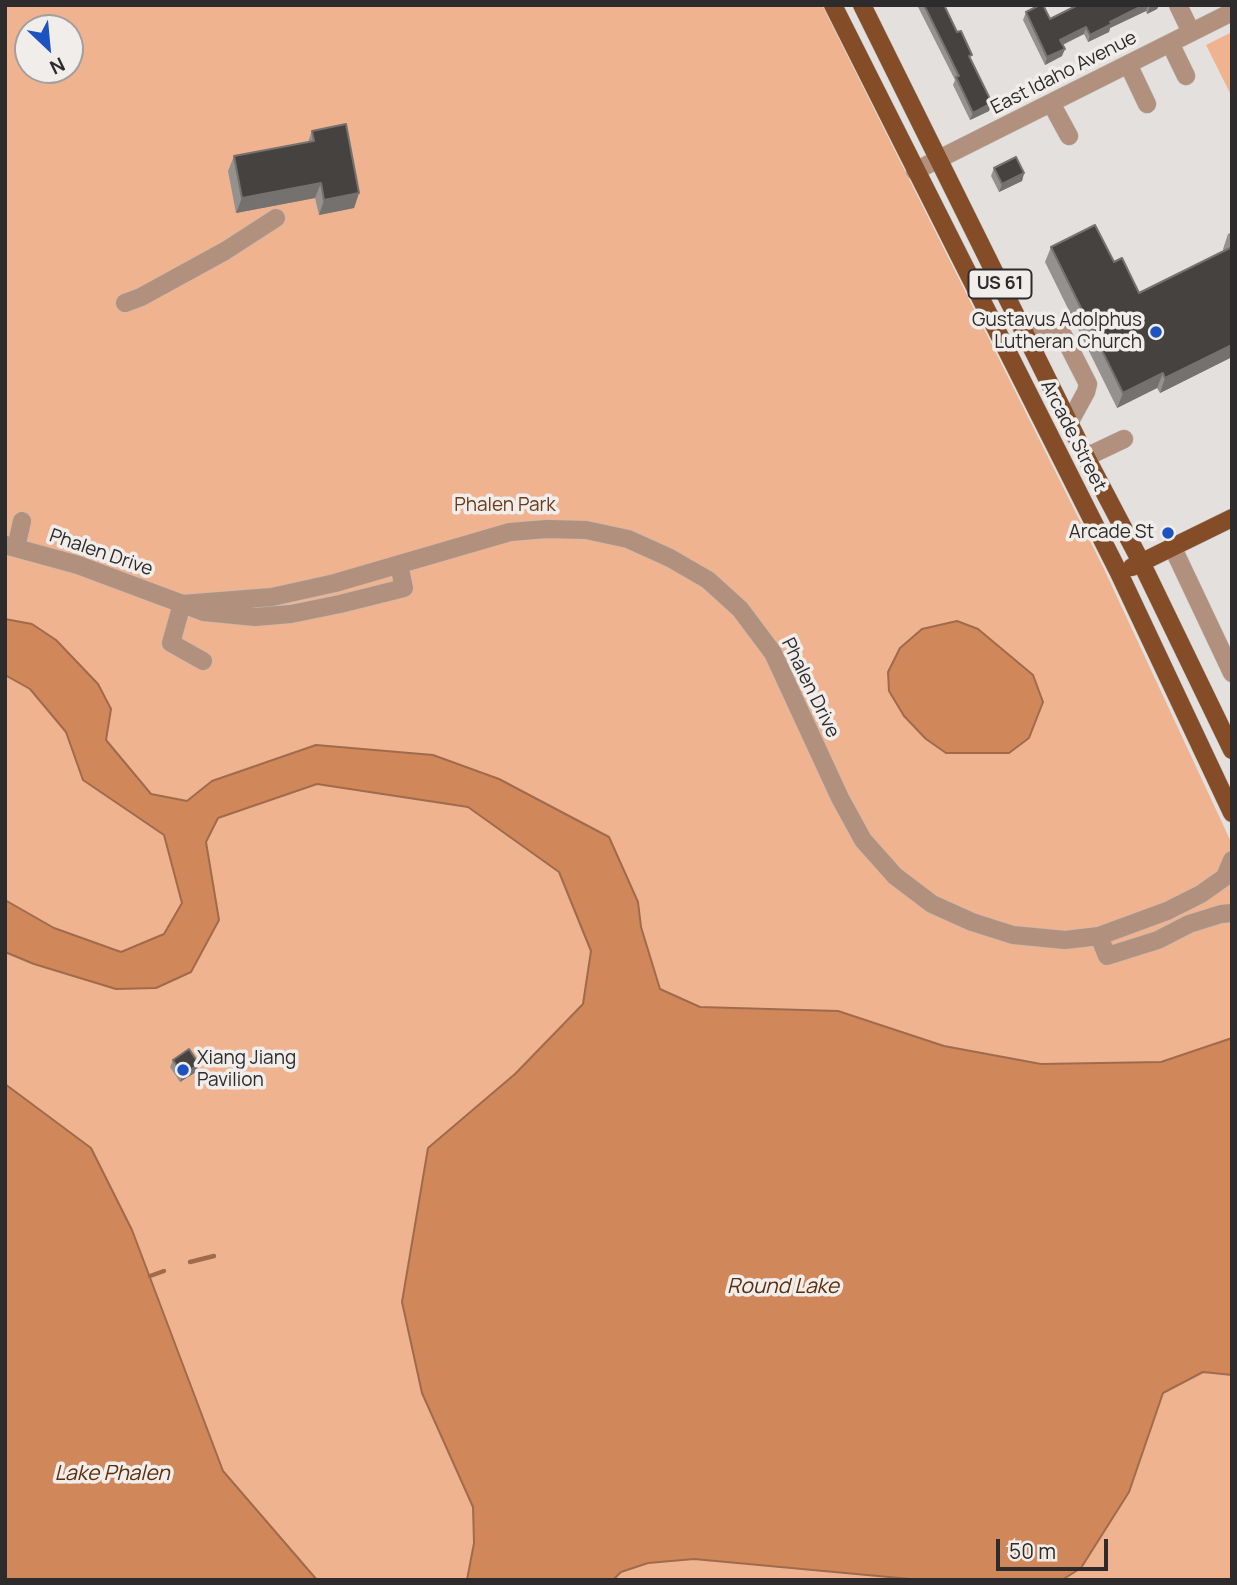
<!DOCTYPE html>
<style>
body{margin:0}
#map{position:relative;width:1237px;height:1585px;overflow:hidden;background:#e4e0de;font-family:Manrope,sans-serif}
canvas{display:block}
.frame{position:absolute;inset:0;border:7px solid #2d2b2b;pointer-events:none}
.north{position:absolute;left:14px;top:14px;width:70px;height:70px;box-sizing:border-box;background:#f1edeb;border:2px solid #a39f9e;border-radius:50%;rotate:154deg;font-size:19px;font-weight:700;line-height:28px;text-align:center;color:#2d2b2b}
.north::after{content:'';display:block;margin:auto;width:24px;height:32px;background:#1c53c0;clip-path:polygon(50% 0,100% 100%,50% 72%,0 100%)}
.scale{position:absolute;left:996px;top:1539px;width:112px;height:32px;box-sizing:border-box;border:4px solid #2d2b2b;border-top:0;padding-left:9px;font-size:21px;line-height:24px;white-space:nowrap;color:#2d2b2b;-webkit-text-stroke:5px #f1edeb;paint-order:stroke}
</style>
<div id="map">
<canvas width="1237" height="1585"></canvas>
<div class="frame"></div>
<div class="north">N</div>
<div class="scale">50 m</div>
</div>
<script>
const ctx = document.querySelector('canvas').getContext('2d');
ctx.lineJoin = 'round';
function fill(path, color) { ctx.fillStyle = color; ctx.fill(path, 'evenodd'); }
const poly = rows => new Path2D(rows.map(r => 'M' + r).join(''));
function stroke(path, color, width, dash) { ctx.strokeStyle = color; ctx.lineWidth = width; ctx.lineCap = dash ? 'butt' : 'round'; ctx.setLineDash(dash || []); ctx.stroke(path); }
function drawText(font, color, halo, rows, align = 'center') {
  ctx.font = font + ' Manrope,sans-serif'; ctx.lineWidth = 7; ctx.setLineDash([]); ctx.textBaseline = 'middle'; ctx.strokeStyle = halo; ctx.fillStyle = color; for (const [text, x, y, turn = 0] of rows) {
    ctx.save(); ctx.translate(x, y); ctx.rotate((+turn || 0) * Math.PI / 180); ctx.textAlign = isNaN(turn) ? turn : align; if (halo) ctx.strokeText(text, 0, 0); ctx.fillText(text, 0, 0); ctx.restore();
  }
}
const green = poly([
 [5,5,822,5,1104,569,1232,844,1232,1039,1161,1062,1041,1064,944,1046,838,1011,700,1007,660,990,583,1004,515,1074,422,1393,473,1507,474,1543,467,1580,317,1580,223,1471,132,1230,91,1148,5,1084],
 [28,28,70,28,70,70,28,70],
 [1232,32,1232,97,1206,45],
 [1203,1372,1232,1375,1232,1580,1062,1580,1081,1568,1129,1492,1163,1393],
 [694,1559,921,1580,613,1580,621,1572,648,1563]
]);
const water = poly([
 [5,619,32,624,56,640,98,684,111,709,106,740,151,794,187,801,212,781,316,745,433,755,499,779,609,837,638,902,641,927,660,989,700,1007,838,1011,944,1046,1041,1064,1161,1062,1232,1038,1232,1375,1203,1372,1163,1393,1129,1492,1081,1568,1062,1580,921,1580,694,1559,648,1563,621,1572,613,1580,467,1580,474,1543,473,1507,422,1393,402,1302,428,1148,515,1074,583,1004,591,951,559,872,468,807,317,784,218,818,206,842,219,920,191,972,156,988,116,989,34,964,5,952,5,900,54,928,121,952,164,934,182,903,164,835,83,780,66,732,30,689,5,675,5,619],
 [957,621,978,629,1033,675,1043,702,1029,738,1009,753,946,753,926,739,904,716,889,691,888,672,900,648,922,629,957,621],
 [5,1084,91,1148,132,1230,223,1471,317,1580,5,1580,5,1084]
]);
const stream = poly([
 [190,1262,214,1256],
 [150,1276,164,1271]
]);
const minor = poly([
 [1178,5,1191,32],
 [1170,43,1186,76],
 [1128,64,1147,104],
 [1051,103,1069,136],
 [915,171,1232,12],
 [125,303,141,297,225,251,276,218],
 [1018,321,1055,330,1063,335,1088,384,1086,392,1069,423],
 [1086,457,1124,439],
 [5,545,78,565,204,612,255,617,291,614,340,604,404,588,399,565],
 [1172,546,1232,673],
 [16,548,22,521],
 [182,604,272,597,335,583,510,532,547,529,586,530,628,539,670,558,708,580,740,609,773,653,840,798,863,840,895,876,932,904,972,922,1013,935,1065,940,1099,936,1167,911,1201,894,1225,877,1232,860],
 [182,604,171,643,203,661],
 [1099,936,1107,956,1158,940,1189,924,1221,914,1232,913]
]);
const major = poly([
 [833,5,1119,573,1232,813],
 [862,5,1086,457,1141,562,1232,750],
 [1132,567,1232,518]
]);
const wall = poly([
 [917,5,944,5,970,59,989,111,970,120,953,85,955,80],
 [1078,5,1159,5,1157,9,1147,14,1146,11,1110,28,1109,32,1088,42,1084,34,1063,45,1062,56,1045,65,1023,20,1026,12,1050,19],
 [312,131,359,193,354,208,319,215,315,198,236,213,228,171,234,156,308,142],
 [994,168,1024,173,1022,181,999,192,991,176],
 [1232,232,1232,357,1160,393,1157,388,1117,408,1045,262,1051,247,1114,262,1139,293,1224,251,1223,249,1228,234],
 [173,1060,199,1064,196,1072,180,1082,170,1067]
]);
const shadedWall = poly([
 [1144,5,1148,5,1146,11,1110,28,1109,32,1088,42,1090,35,1110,22],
 [1152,5,1159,5,1157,9,1147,14,1150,6],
 [1086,27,1084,34,1057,47,1060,40],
 [1065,49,1062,56,1045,65,1047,57],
 [992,103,989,111,970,120,973,113],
 [1024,173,1022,181,999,192,1002,184],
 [321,183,315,198,236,213,242,198],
 [359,193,354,208,319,215,324,200],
 [1232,345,1232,357,1160,393,1165,378],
 [1163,373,1157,388,1117,408,1123,393],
 [199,1064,196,1072,180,1082,183,1075]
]);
const building = poly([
 [924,5,944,5,957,32,961,31,972,55,969,56,992,103,973,113,956,77,959,76,924,5],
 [1040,5,1043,5,1050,19,1078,5,1144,5,1110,22,1112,24,1090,35,1086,27,1060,40,1065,49,1047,57,1026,12,1040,5],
 [346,124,359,193,324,200,321,183,242,198,234,156,314,141,312,131,346,124],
 [1016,157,1024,173,1002,184,994,168,1016,157],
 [1095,225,1114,262,1122,258,1139,293,1232,247,1232,345,1165,378,1163,373,1123,393,1051,247,1095,225],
 [189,1049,199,1064,183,1075,173,1060,189,1049]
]);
const markers = [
 [1156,332,7,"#1c53c0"],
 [1168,533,7,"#1c53c0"],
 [183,1070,7,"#1c53c0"]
];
const shields = [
 [1000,284,63]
];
const shieldNames = [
 ["US 61",1000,284]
];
const streetNames = [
 ["East Idaho Avenue",1064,73,-27],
 ["Arcade Street",1073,436,63],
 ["Phalen Drive",101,553,19],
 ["Phalen Drive",810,688,64]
];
const poiNames = [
 ["Gustavus Adolphus",1142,321],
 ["Lutheran Church",1142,343],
 ["Arcade St",1154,533],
 ["Xiang Jiang",197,1059,"left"],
 ["Pavilion",197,1081,"left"]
];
const parkNames = [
 ["Phalen Park",505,506]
];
const waterNames = [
 ["Round Lake",783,1287],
 ["Lake Phalen",112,1474]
];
fill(green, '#efb38f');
fill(water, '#d0875a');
stroke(water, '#9f6b4c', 2);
stroke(stream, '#9f6b4c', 4.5);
stroke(minor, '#bfbcba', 19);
stroke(major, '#bfbcba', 19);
stroke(minor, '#b1907d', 18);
stroke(major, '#844c27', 18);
fill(wall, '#94918f');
fill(shadedWall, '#75716f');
fill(building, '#454240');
stroke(building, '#75716f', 2);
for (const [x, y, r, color] of markers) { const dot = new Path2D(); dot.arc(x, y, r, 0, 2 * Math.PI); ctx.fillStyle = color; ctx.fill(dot); stroke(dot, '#f1edeb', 2.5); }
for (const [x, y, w] of shields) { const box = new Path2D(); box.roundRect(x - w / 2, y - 14.5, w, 29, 5); ctx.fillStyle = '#f1edeb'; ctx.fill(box); stroke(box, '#2d2b2b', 2); }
drawText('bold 18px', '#2d2b2b', null, shieldNames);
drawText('19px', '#2d2b2b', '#f1edeb', streetNames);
drawText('19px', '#2d2b2b', '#f1edeb', poiNames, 'right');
drawText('19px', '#6b3b1a', '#f1edeb', parkNames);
drawText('italic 21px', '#5d2d0a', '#f1edeb', waterNames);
</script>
